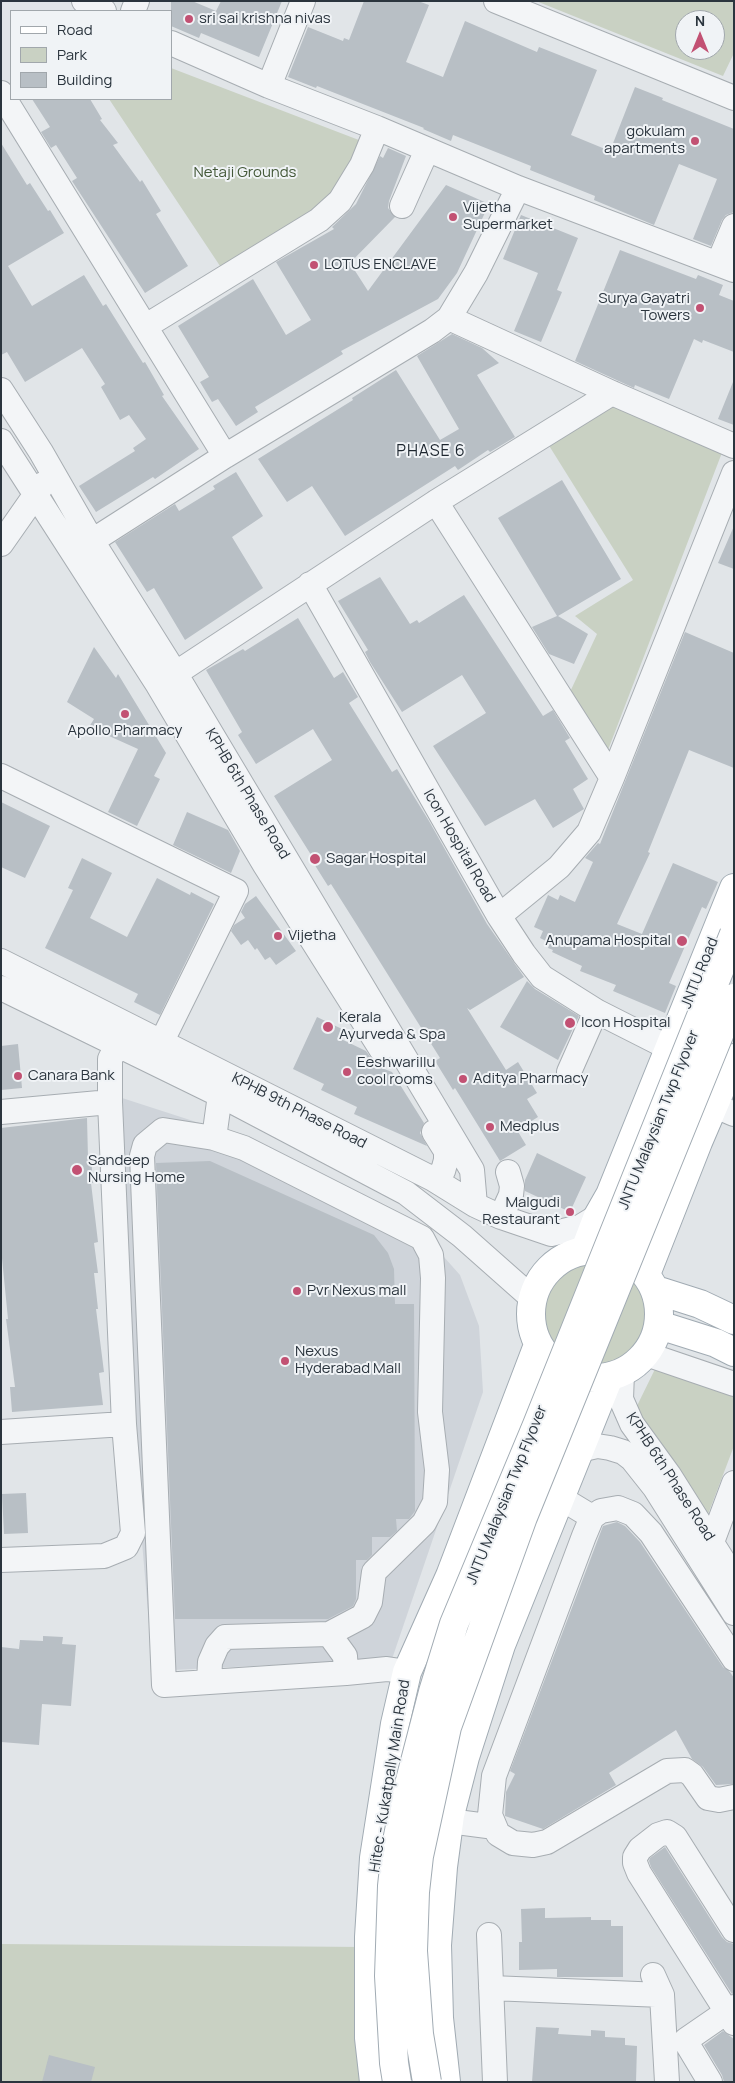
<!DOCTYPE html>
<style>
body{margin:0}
#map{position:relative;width:735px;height:2083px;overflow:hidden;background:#e1e5e8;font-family:Manrope,sans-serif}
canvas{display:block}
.frame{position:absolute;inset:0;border:2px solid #2b353e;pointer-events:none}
.legend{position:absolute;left:10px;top:10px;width:162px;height:90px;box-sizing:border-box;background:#f0f3f6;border:1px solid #a1a7ac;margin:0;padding:6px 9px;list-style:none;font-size:15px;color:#2b353e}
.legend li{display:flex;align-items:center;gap:10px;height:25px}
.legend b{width:25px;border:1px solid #a1a7ac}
.north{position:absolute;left:675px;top:10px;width:50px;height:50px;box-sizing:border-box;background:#f0f3f6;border:1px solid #a1a7ac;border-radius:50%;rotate:0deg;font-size:14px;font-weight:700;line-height:20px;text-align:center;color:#2b353e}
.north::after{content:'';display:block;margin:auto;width:18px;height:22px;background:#c25173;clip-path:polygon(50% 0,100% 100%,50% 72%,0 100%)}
</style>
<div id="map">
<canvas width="735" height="2083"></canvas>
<div class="frame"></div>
<ul class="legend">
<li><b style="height:6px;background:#fff"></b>Road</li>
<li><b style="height:14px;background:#c9d1c3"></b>Park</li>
<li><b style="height:14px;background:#b8bfc5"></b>Building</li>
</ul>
<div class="north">N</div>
</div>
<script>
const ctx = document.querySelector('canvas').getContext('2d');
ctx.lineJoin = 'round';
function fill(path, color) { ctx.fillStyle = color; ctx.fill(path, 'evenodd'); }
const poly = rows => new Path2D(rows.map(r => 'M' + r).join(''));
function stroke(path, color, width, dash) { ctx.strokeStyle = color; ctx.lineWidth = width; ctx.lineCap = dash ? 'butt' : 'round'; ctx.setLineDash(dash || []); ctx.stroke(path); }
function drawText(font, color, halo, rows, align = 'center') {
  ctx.font = font + ' Manrope,sans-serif'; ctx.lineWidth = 4; ctx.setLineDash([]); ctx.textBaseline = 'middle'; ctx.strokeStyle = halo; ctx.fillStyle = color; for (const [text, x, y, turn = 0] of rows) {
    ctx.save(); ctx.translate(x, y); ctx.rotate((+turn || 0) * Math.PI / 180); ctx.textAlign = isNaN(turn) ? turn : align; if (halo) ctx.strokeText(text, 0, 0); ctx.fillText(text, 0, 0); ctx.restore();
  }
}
const built = poly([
 [119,1097,224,1131,411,1220,460,1275,479,1326,483,1392,392,1659,153,1671,133,1436]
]);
const green = poly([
 [536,1,734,1,734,53,723,76],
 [685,20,715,20,715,50,685,50],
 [171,68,364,142,322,209,222,269,109,99,171,99],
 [614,403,723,450,608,750,570,692,597,634,575,616,633,580,548,444],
 '538 1313a56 56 0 1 1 112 0a56 56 0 1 1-112 0Z',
 [656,1367,734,1395,734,1446,707,1517,635,1410],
 [1,1944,363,1947,370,2082,1,2082]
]);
const building = poly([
 [171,1,192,1,216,11,221,1,282,1,259,57,201,33,199,38,171,26],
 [364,1,418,1,429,5,406,62,443,77,465,21,537,52,539,47,597,70,571,135,610,151,635,87,663,98,662,100,734,129,734,212,726,215,722,220,711,246,693,239,717,179,679,164,654,225,594,200,595,196,530,170,531,166,453,135,451,141,423,129,424,128,317,86,316,88,288,77,308,27,343,41,344,38,349,40],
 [32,99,90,99,102,119,100,120,118,143,113,145,140,182,142,180,161,211,156,214,188,266,145,293,72,181,77,178,56,145,51,148,41,132,50,127],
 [1,143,27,185,30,183,48,211,50,210,64,233,8,266,32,306,84,275,103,306,106,304,143,363,145,362,164,395,162,396,199,449,155,479,153,477,96,512,79,486,135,451,133,448,146,439,129,415,120,420,101,387,105,384,82,348,25,382,7,352,1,355],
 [388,148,406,156,389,201,388,208,395,217,350,263,368,291,446,185,489,204,457,273,438,299,341,351,343,354,255,407,258,412,236,426,218,399,212,402,200,382,209,377,178,326,253,279,286,335,311,320,276,262,334,229,332,227,356,204,380,156,383,158],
 [521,215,578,238,557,290,562,292,541,342,514,331,538,273,503,259],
 [620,250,696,279,698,275,723,285,719,295,734,301,734,352,703,340,702,343,694,339,669,399,635,385,634,388,575,361],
 [452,334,482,348,499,363,477,375,515,437,490,452,488,450,458,470,455,466,345,536,312,486,287,502,258,459,353,400,352,398,396,370,440,440,459,429,417,356],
 [733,382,734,382,734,425,718,419],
 [236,472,263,516,232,537,263,588,185,640,154,588,147,592,115,542,175,504,179,511,215,489,213,486],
 [562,480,621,579,558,616,588,634,574,664,549,654,532,627,557,616,498,518],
 [734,526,734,569,718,563],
 [380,577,410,624,417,620,419,623,464,595,543,716,553,710,570,738,565,741,588,779,573,789,584,809,553,828,535,799,485,826,433,746,486,713,462,675,402,712,370,662,365,652,368,650,338,601],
 [298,618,334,678,343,672,358,697,349,703,392,772,397,769,429,821,487,924,524,977,470,1010,467,1008,506,1070,518,1062,537,1093,527,1099,538,1117,517,1130,526,1145,500,1161,455,1088,453,1090,435,1061,440,1058,355,922,331,884,328,886,311,859,313,858,274,796,332,760,313,729,256,764,238,735,242,732,206,670,243,649,245,651],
 [685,632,734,653,734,768,689,750,648,852,650,853,617,924,642,934,673,863,718,882,706,909,702,907,669,983,676,986,665,1013,613,991,616,985,580,971,582,966,552,952,553,950,548,948,550,943,540,938,543,931,534,927,548,895,558,900,560,895,575,902,593,862,585,858,598,843,600,844],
 [94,647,116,678,118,674,166,753,154,776,160,779,137,826,108,812,138,749,89,727,94,719,67,702],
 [1,802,50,826,25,878,1,867],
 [187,812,228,830,240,851,231,873,173,845],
 [82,858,112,873,90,918,127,937,157,878,190,895,191,892,214,904,160,1015,134,1002,138,994,45,948,73,890,68,888],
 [256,896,296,951,276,965,270,957,265,960,257,948,255,950,248,940,241,945,231,931,234,925,245,918,241,912,245,904],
 [527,981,535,989,579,1016,558,1060,500,1027],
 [317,1017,342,1029,339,1038,366,1051,371,1058,369,1063,392,1072,424,1123,420,1133,427,1146,354,1114,357,1107,321,1090,324,1084,293,1069],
 [18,1044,22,1088,1,1090,1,1046],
 [87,1118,88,1158,91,1157,93,1183,91,1183,98,1242,94,1243,98,1273,94,1273,98,1309,96,1309,104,1372,99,1373,103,1405,12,1412,10,1387,15,1387,6,1319,8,1319,1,1248,1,1128],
 [537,1153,586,1177,570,1212,525,1191,525,1180],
 [210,1161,374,1235,388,1253,394,1269,395,1304,414,1304,415,1511,409,1519,396,1519,397,1531,390,1537,372,1537,372,1555,367,1560,356,1560,356,1599,353,1606,328,1619,175,1619,156,1163],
 [26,1493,28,1533,4,1534,2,1494],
 [617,1522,625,1526,640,1542,723,1667,730,1672,734,1678,734,1784,716,1785,703,1767,692,1759,676,1730,609,1773,616,1785,543,1829,505,1816,506,1792,515,1774,510,1771,603,1526],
 [43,1636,63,1637,62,1644,76,1645,71,1706,42,1704,39,1745,1,1742,1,1647,19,1649,20,1640,43,1641],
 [665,1847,722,1937,727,1942,734,1944,734,1993,732,1994,651,1867,649,1861,650,1858],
 [545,1908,545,1918,591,1917,591,1920,611,1920,611,1926,623,1926,623,1977,557,1977,557,1969,519,1970,519,1942,522,1942,521,1909],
 [536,2027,559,2028,558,2034,591,2036,591,2030,605,2031,605,2037,625,2038,625,2045,637,2046,636,2082,532,2082],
 [723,2031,734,2039,734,2082,724,2082,722,2075,704,2045],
 [49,2055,95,2067,91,2082,42,2082]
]);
const minor = poly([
 [84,1,104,11],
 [496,1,734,98],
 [133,11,137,1],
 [171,43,269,86,377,128,518,188,734,270],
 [269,86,303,1],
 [1,93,225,456],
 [402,206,427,150],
 [718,264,734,226],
 [449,318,612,393,734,446],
 [146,326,319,220,340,201,362,165,377,128],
 [1,390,41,452,92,541,175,673,472,1170,475,1205],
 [1,441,158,685,265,865,381,1049],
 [436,502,612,778,734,473],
 [92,541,225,456,432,331,449,318,476,273,518,188],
 [1,544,43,484],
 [310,584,499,916,524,954,542,977,596,1011,669,1048],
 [161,683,436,502,612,393],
 [1,776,236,891,162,1041],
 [499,916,559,867,589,832,612,778],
 [1,961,433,1179,475,1205,501,1217,551,1234,580,1227,598,1216],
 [1,988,220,1095,406,1193,462,1236,532,1298],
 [569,1072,596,1011],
 [713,1105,734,1114],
 [1,1112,110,1102],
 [214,1138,220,1095],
 [433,1179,443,1171,446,1160,446,1151,434,1132],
 [501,1217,511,1195,512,1186,508,1172],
 [646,1354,734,1384],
 [622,1373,621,1399,632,1424,669,1475,734,1578],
 [1,1432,124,1424],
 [579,1450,597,1446,610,1448,623,1452,632,1459,655,1488,734,1613],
 [559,1497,592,1517],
 [703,1547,712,1542,734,1483],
 [1,1560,104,1556,126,1547,133,1533,124,1424,110,1102,110,1059,118,1044],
 [329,1634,345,1656,346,1673],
 [734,1659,651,1533,633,1514,618,1508,601,1511,592,1517,584,1536,494,1776,490,1815,498,1834,513,1843,533,1845,547,1842,667,1771,685,1770,692,1775,708,1798,719,1800,734,1797],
 [209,1682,210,1662,217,1646,225,1637,329,1634,363,1616,370,1602,374,1572,424,1523,435,1502,437,1470,430,1412,433,1278,431,1255,422,1238,244,1148,214,1138,163,1130,145,1145,142,1156,164,1685,209,1682,346,1673,387,1669,407,1672],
 [449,1821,495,1827],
 [734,1930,675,1837,667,1832,658,1835,640,1849,635,1857,635,1863,639,1873,734,2023],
 [489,1935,495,2082],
 [653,1975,662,1995,667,2082],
 [491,1988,662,1995],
 [710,2082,686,2042,686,2040,734,2007]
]);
const major = poly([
 '531 1314a64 64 0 1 1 128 0a64 64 0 1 1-128 0Z',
 [585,1250,598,1216,610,1195,734,888],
 [646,1274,698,1142,734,1058],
 [656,1290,700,1304,734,1320],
 [659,1325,716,1343,734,1352],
 [374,2082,369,2038,369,1937,374,1858,395,1724,407,1672,450,1576,538,1345],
 [446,2082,439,2018,437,1945,443,1867,450,1815,465,1757,501,1645,609,1377]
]);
const majorBridge = poly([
 [397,2082,394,2063,389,1976,392,1886,397,1841,406,1796,433,1692,454,1624,537,1425,734,934],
 [427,2082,419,2034,413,1951,415,1892,419,1856,447,1727,523,1517,734,998]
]);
const markers = [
 [189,19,5,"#c25173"],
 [695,141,5,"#c25173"],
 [453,217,5,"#c25173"],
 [314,265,5,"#c25173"],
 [700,308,5,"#c25173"],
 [125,714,5,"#c25173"],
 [315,859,6,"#c25173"],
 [278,936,5,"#c25173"],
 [682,941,6,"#c25173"],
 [570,1023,6,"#c25173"],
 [328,1027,6,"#c25173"],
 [347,1072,5,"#c25173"],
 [18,1076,5,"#c25173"],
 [463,1079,5,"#c25173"],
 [490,1127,5,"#c25173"],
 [77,1170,6,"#c25173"],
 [570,1212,5,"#c25173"],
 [297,1291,5,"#c25173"],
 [285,1361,5,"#c25173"]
];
const poiNames = [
 ["sri sai krishna nivas",199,19],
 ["gokulam",685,132,"right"],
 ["apartments",685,149,"right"],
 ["Vijetha",463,208],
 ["Supermarket",463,225],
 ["LOTUS ENCLAVE",324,265],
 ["Surya Gayatri",690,299,"right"],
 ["Towers",690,316,"right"],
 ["Apollo Pharmacy",125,731,"center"],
 ["Sagar Hospital",326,859],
 ["Vijetha",288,936],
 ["Anupama Hospital",671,941,"right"],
 ["Kerala",339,1018],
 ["Ayurveda & Spa",339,1035],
 ["Icon Hospital",581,1023],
 ["Eeshwarillu",357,1063],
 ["cool rooms",357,1080],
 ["Canara Bank",28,1076],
 ["Aditya Pharmacy",473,1079],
 ["Medplus",500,1127],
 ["Sandeep",88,1161],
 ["Nursing Home",88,1178],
 ["Malgudi",560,1203,"right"],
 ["Restaurant",560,1220,"right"],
 ["Pvr Nexus mall",307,1291],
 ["Nexus",295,1352],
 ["Hyderabad Mall",295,1369]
];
const parkNames = [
 ["Netaji Grounds",245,173]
];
const streetNames = [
 ["KPHB 6th Phase Road",247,794,59],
 ["Icon Hospital Road",459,846,60],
 ["JNTU Road",700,973,-68],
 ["KPHB 9th Phase Road",299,1111,27],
 ["JNTU Malaysian Twp Flyover",659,1120,-68],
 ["KPHB 6th Phase Road",670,1477,57],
 ["JNTU Malaysian Twp Flyover",507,1495,-68],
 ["Hitec - Kukatpally Main Road",390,1776,-81]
];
const neighbourhoodNames = [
 ["PHASE 6",431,452]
];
fill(built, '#cfd4da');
fill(green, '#c9d1c3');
fill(building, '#b8bfc5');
stroke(minor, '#a7adb2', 26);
stroke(major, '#a1abb3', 30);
stroke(minor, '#f3f5f7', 24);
stroke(major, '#fff', 28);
stroke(majorBridge, '#a1abb3', 30, []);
stroke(majorBridge, '#fff', 28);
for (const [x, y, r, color] of markers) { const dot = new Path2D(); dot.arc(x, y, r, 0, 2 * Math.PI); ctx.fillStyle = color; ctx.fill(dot); stroke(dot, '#f0f3f6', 2); }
drawText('15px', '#2b353e', '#f0f3f6', poiNames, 'left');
drawText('15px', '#445939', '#f0f3f6', parkNames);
drawText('15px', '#2b353e', '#f0f3f6', streetNames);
ctx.letterSpacing = '1px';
drawText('16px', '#1d262f', '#f0f3f6', neighbourhoodNames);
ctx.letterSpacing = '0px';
</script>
